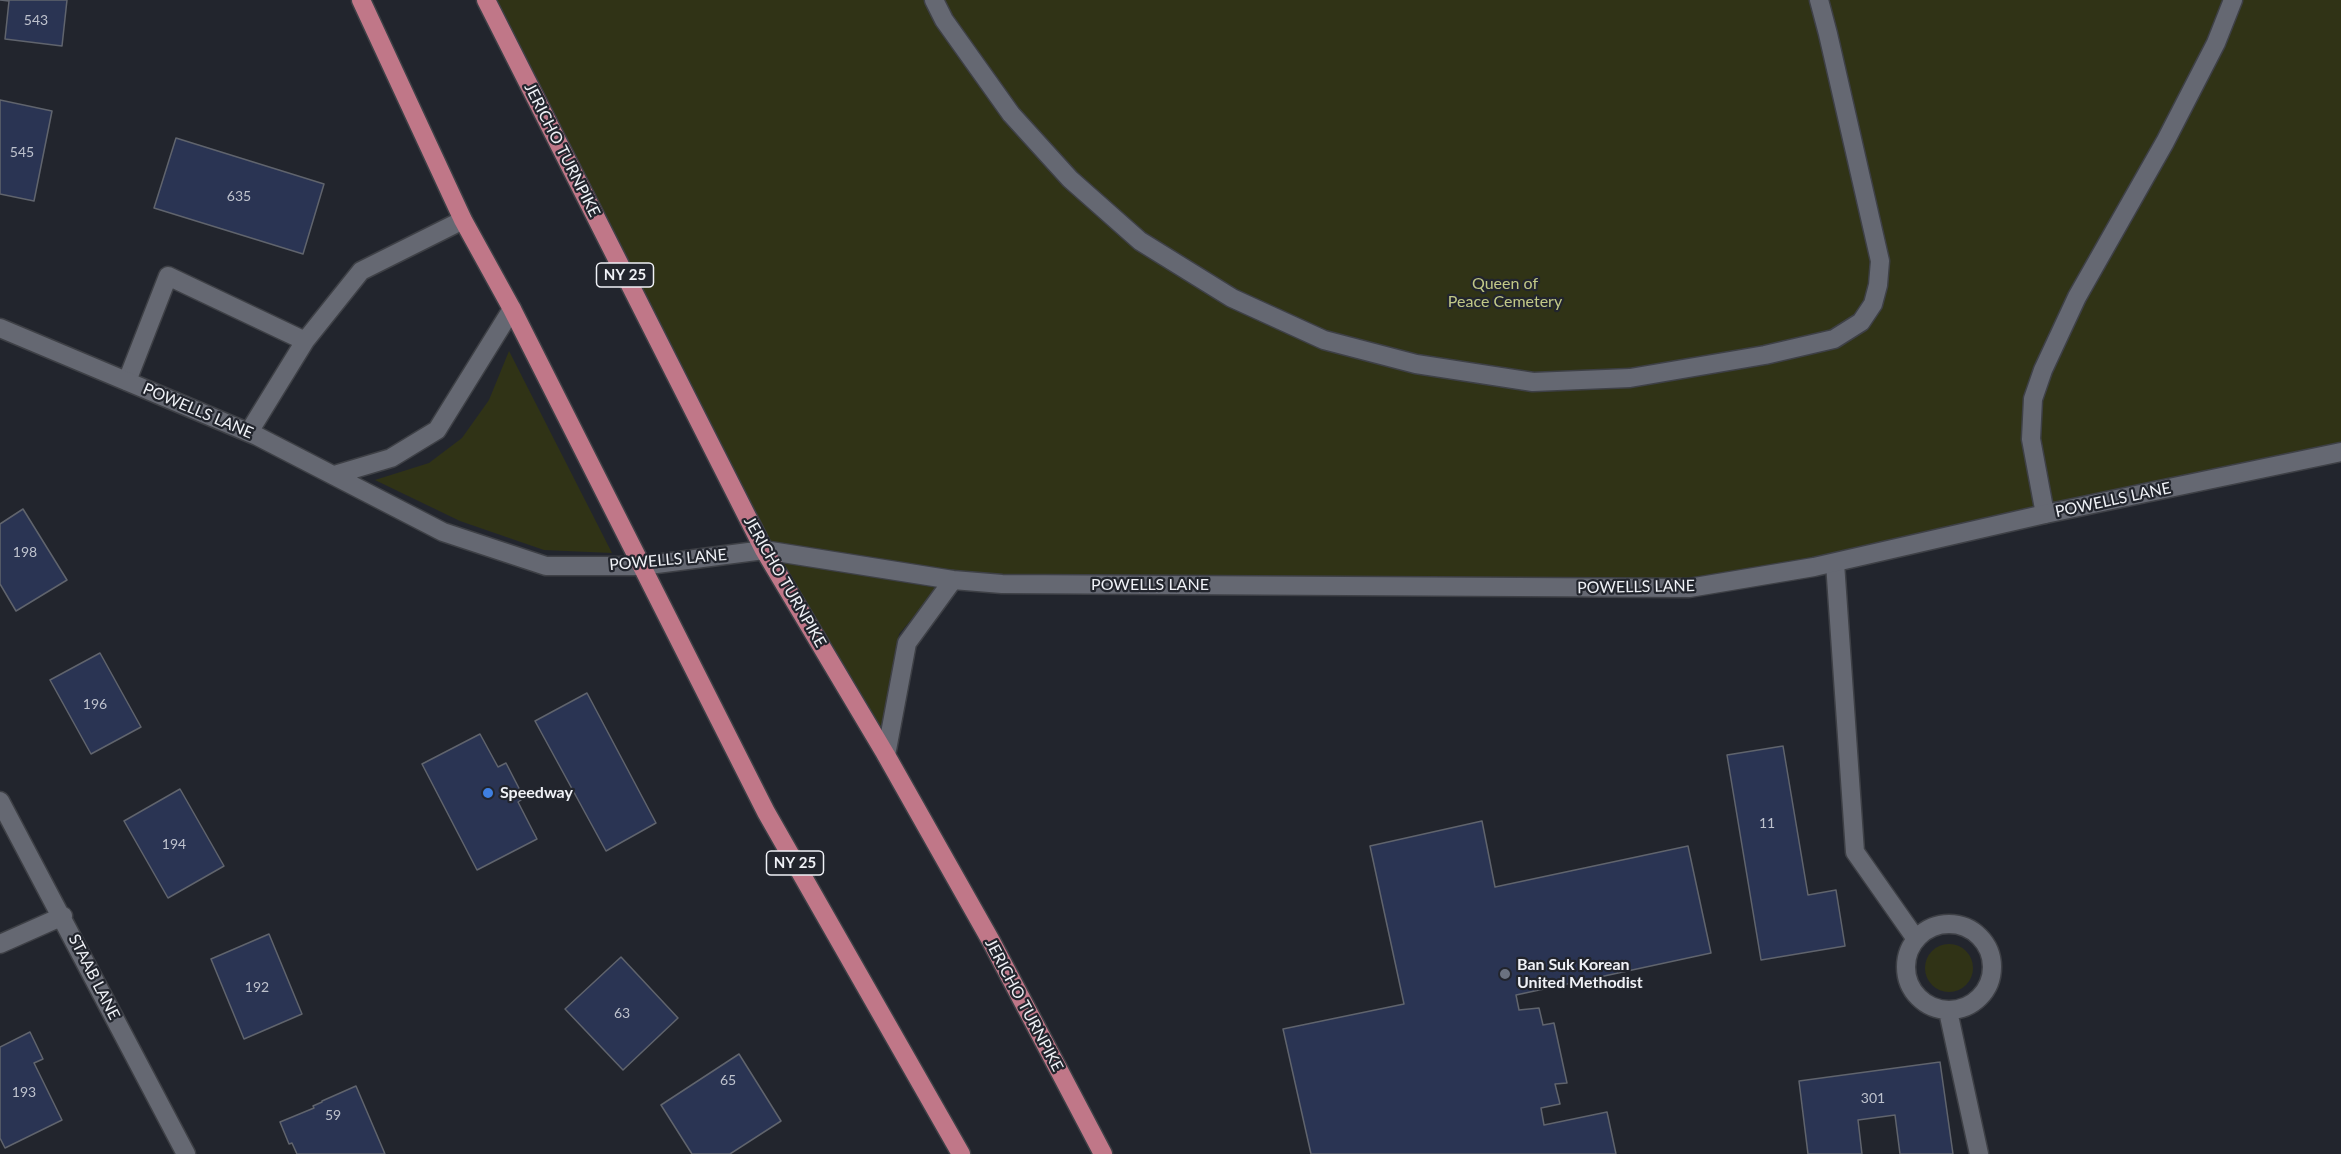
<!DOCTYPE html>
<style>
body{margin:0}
canvas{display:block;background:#22252d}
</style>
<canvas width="2341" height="1154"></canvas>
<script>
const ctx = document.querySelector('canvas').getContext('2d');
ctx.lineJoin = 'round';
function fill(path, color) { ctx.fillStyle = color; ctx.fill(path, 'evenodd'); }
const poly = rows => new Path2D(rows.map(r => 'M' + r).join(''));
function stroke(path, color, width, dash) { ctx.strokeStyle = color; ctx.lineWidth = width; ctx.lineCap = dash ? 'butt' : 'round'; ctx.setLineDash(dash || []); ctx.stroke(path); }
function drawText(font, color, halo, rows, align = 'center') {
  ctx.font = font + ' Lato,sans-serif'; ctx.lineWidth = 4.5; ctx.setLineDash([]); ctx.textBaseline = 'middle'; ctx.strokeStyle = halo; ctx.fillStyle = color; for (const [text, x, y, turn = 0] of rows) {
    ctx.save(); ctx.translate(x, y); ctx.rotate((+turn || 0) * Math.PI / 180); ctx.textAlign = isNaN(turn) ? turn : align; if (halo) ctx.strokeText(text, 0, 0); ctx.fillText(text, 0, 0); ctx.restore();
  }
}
const green = poly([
 [486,0,2341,0,2341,452,1689,588,1002,584,764,550],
 [509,351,612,553,544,550,460,521,375,480,429,463,462,438,489,400],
 [782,561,938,588,899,634,883,738],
 '1925 968a24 24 0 1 1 48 0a24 24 0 1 1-48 0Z'
]);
const building = poly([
 [0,0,67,0,62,46,5,39,9,1,0,0],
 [0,100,52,111,34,201,0,194,0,100],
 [176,138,324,184,303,254,154,208,176,138],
 [23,509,67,580,16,611,0,584,0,524,23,509],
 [100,653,141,727,91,754,50,680,100,653],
 [587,693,656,823,606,851,535,721,587,693],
 [480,734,498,767,506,763,524,798,518,802,537,839,477,870,422,764,480,734],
 [1783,746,1808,895,1836,890,1845,946,1761,960,1727,755,1783,746],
 [180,789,224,866,168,898,124,821,180,789],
 [1482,821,1495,887,1688,846,1711,953,1516,995,1519,1010,1539,1008,1543,1025,1554,1023,1567,1083,1555,1084,1560,1104,1541,1108,1544,1125,1607,1112,1616,1154,1311,1154,1283,1029,1404,1004,1370,846,1482,821],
 [269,934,302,1014,244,1039,211,959,269,934],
 [621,957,678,1018,623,1070,565,1009,621,957],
 [30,1032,43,1059,34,1063,62,1120,5,1148,0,1138,0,1047,30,1032],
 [739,1054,781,1121,730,1154,692,1154,661,1105,739,1054],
 [1940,1062,1953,1154,1900,1154,1895,1115,1858,1120,1862,1154,1808,1154,1799,1081,1940,1062],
 [356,1086,385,1154,297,1154,292,1143,289,1144,280,1122,314,1108,313,1106,322,1102,322,1101,356,1086]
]);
const service = poly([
 [934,0,944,20,1011,114,1070,179,1140,241,1232,298,1324,340,1416,364,1533,382,1630,378,1765,355,1834,339,1861,322,1873,304,1878,285,1880,261,1828,34,1819,0],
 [127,381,168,276,305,341],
 [249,432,305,341,361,271,463,220],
 [2045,514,2031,439,2033,399,2043,370,2077,297,2165,142,2216,43,2233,0],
 [1835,563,1855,852,1916,939],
 '1906 967a43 43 0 1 1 86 0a43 43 0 1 1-86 0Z',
 [1948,1011,1979,1154]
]);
const minor = poly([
 [0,801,186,1154],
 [0,944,63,916]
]);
const tertiary = poly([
 [0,328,257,436,443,532,546,566,641,566,764,550,953,580,1002,584,1689,588,1814,567,2045,514,2341,452],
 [334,475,391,458,437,430,512,309],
 [886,755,907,643,953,580]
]);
const primary = poly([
 [361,0,463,220,512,309,766,812,961,1154],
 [486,0,764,550,886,755,991,941,1103,1154]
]);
const markers = [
 [488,793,6,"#3f7fe0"],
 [1505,974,6,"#6b7280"]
];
const numberNames = [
 ["543",36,20],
 ["545",22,152],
 ["635",239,196],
 ["198",25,552],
 ["196",95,704],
 ["11",1767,823],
 ["194",174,844],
 ["192",257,987],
 ["63",622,1013],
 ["65",728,1080],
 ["193",24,1092],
 ["301",1873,1098],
 ["59",333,1115]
];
const shields = [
 [625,275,57],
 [795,863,57]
];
const shieldNames = [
 ["NY 25",625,275],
 ["NY 25",795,863]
];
const streetNames = [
 ["JERICHO TURNPIKE",562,150,63],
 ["POWELLS LANE",198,411,23],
 ["POWELLS LANE",2113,500,-12],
 ["POWELLS LANE",668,560,-5],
 ["JERICHO TURNPIKE",785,582,60],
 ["POWELLS LANE",1150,585],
 ["POWELLS LANE",1636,587,-1],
 ["STAAB LANE",94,977,63],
 ["JERICHO TURNPIKE",1024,1005,62]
];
const parkNames = [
 ["Queen of",1505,284],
 ["Peace Cemetery",1505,302]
];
const poiNames = [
 ["Speedway",500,793],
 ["Ban Suk Korean",1517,965],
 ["United Methodist",1517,983]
];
fill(green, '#303316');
fill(building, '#2a3453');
stroke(building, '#60646d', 1.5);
stroke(service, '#3e4046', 21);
stroke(minor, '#3e4046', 21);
stroke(tertiary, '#3e4046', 21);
stroke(primary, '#3e4046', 21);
stroke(service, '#656872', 18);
stroke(minor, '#656872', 18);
stroke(tertiary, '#656872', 18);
stroke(primary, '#c07788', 18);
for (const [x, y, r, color] of markers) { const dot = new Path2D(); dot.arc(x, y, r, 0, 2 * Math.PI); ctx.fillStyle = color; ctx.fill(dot); stroke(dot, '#22252d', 2); }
drawText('14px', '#bec2cd', null, numberNames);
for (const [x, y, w] of shields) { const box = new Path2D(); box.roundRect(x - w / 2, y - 12, w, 24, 4.5); ctx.fillStyle = '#22252d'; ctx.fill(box); stroke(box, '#eff1f6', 1.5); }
drawText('bold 15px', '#eff1f6', null, shieldNames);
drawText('16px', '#eff1f6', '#22252d', streetNames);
drawText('16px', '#c1c887', '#22252d', parkNames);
drawText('bold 16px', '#eff1f6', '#22252d', poiNames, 'left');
</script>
